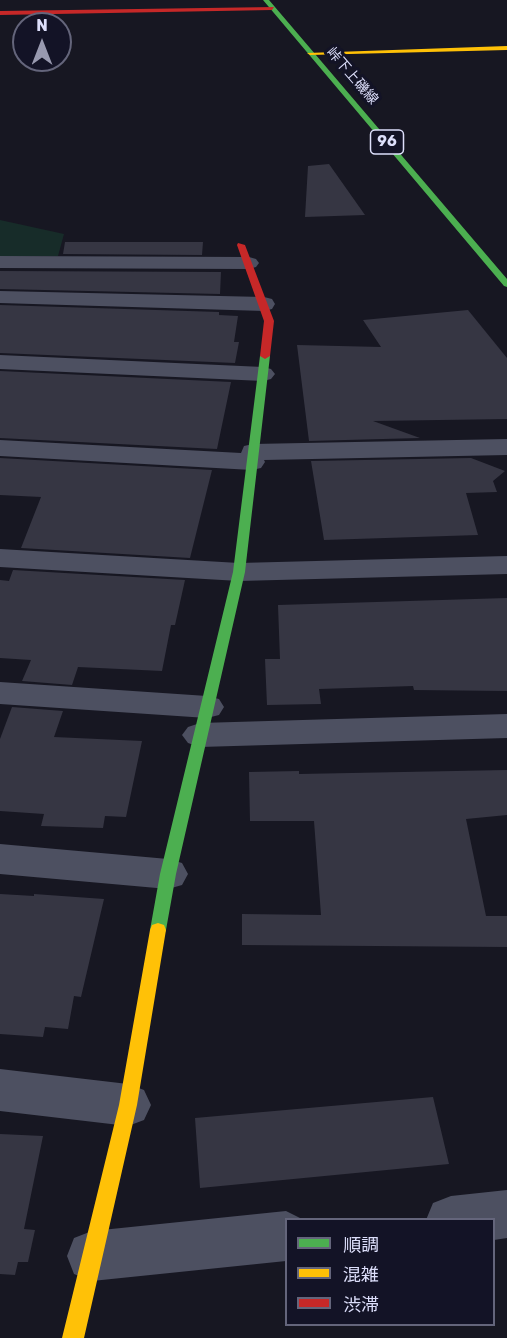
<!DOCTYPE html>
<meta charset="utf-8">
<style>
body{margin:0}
#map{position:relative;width:507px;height:1338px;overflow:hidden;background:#171722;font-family:Rubik,"Noto Sans JP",sans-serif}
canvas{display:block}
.legend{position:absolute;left:285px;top:1218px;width:210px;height:108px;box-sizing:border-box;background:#131326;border:2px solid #64657b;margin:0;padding:8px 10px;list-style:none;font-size:18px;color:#dddffb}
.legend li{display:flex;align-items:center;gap:12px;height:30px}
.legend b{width:30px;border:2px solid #64657b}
.north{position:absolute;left:12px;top:12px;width:60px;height:60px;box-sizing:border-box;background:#131326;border:2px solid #64657b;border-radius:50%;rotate:0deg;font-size:16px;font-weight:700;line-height:24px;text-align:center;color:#dddffb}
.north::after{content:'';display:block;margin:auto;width:21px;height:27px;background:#9899af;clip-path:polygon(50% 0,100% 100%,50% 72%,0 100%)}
</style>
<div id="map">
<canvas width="507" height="1338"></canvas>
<ul class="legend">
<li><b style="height:8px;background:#4caf50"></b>順調</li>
<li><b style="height:8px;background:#ffc107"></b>混雑</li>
<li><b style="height:8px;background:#c62828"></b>渋滞</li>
</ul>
<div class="north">N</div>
</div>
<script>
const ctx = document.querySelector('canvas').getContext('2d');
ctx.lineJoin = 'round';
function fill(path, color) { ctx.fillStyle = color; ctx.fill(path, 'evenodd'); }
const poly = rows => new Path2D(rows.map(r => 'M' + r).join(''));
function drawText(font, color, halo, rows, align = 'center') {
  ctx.font = font + ' Rubik,"Noto Sans JP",sans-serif'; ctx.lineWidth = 6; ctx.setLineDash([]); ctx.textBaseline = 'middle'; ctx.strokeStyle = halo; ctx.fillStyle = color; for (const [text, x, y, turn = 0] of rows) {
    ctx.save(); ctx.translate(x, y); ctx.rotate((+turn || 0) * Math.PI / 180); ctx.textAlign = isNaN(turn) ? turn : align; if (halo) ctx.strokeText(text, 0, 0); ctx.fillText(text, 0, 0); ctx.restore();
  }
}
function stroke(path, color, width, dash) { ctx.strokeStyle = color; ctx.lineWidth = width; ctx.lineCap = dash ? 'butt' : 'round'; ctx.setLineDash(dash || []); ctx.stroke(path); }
const green = poly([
 [0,220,64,234,58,256,0,256]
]);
const building = poly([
 [329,164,365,215,305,217,308,166],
 [65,242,203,242,202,255,63,254],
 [0,271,221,272,220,294,0,289],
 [0,305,219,312,219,315,238,316,234,342,239,342,235,363,0,353],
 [468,310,507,358,507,419,373,421,420,438,309,441,297,345,381,347,363,320],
 [0,371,231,382,217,449,0,438],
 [0,458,212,470,190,558,21,548,41,497,0,495],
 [471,458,505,471,493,481,497,492,466,493,478,535,324,540,311,461],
 [13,570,185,580,175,625,171,625,162,671,78,667,72,685,22,681,31,660,0,658,0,580,9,581],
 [507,598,507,691,414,690,413,686,319,689,321,704,267,705,265,659,280,659,278,605],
 [12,707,63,711,54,737,142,741,126,817,105,816,103,828,41,826,44,814,0,811,0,739],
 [507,770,507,815,466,819,486,916,507,916,507,947,242,945,242,914,321,915,314,821,250,821,249,772,299,771,299,774],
 [0,894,34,896,34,894,104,899,81,997,74,996,68,1029,45,1027,43,1037,0,1034],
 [433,1097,449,1164,200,1188,195,1118],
 [0,1134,43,1136,24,1229,35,1230,28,1262,18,1262,15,1275,0,1274]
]);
const street = poly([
 [0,256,249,257,256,259,259,263,256,267,249,269,0,268,0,256],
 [0,291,264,297,272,299,275,304,272,309,264,311,0,303,0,291],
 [0,355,263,367,271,369,275,374,271,379,263,381,0,369,0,355],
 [507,439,507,455,264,460,265,462,261,468,252,470,0,456,0,440,241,453,244,446,253,444,507,439],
 [0,549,239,563,507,556,507,574,239,581,0,567,0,549],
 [0,682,207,696,219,699,224,707,219,715,207,718,0,704,0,682],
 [507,714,507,738,200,747,188,743,182,735,188,727,200,723,507,714],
 [0,844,168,859,182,863,188,874,182,885,168,889,0,874,0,844],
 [0,1069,128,1084,144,1090,151,1105,144,1120,128,1126,0,1111,0,1069],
 [507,1190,507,1238,494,1240,494,1220,426,1220,433,1203,451,1196,507,1190],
 [286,1211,304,1220,286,1220,286,1261,92,1281,74,1274,67,1256,74,1238,92,1231,286,1211]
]);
const fast = poly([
 [263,0,269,0,507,279,507,287,504,286,263,0],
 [265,353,270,356,245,572,176,874,166,930,164,935,158,937,152,935,150,930,160,874,233,572,260,356,265,353]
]);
const slow = poly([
 [507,46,507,50,310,55,307,53,507,46],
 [158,923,164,925,166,930,137,1105,84,1338,62,1338,119,1105,150,930,152,925,158,923]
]);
const jam = poly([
 [274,7,272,10,0,15,0,11,274,7],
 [238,243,245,245,274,321,270,356,265,359,260,356,264,321,237,245,238,243]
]);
const farStreetnames = [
 ["峠下上磯線",352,76,49]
];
const shields = [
 [387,142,33]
];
const shieldNames = [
 ["96",387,142]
];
fill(green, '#172c29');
fill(building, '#363643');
fill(street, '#4d5061');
fill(fast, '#4caf50');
fill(slow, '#ffc107');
fill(jam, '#c62828');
drawText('14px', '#dddffb', '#131326', farStreetnames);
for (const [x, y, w] of shields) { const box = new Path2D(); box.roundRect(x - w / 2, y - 12, w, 24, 4.5); ctx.fillStyle = '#131326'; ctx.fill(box); stroke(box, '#dddffb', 1.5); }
drawText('bold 15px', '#dddffb', null, shieldNames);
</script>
